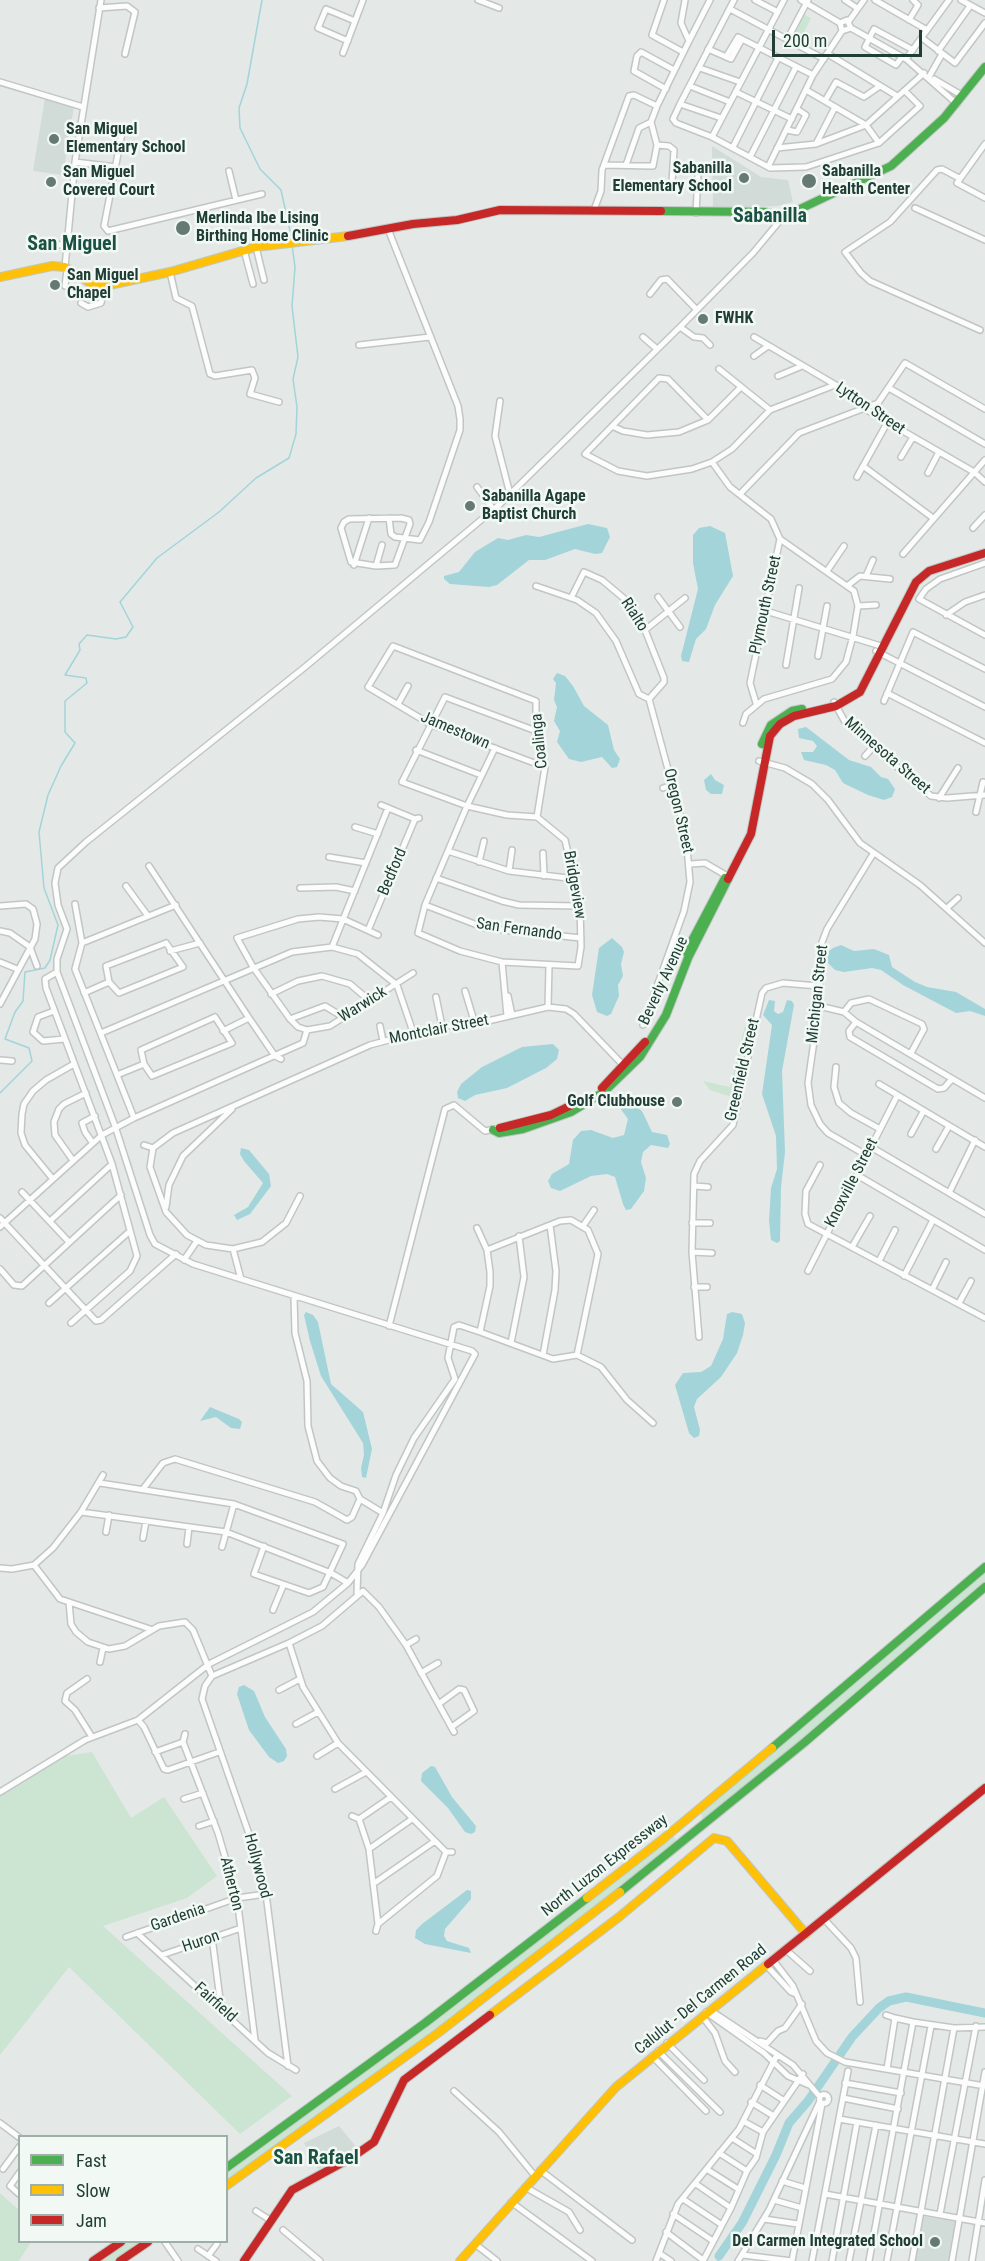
<!DOCTYPE html>
<style>
body{margin:0}
#map{position:relative;width:985px;height:2261px;overflow:hidden;background:#e4e9e7;font-family:"Roboto Condensed",sans-serif}
canvas{display:block}
.legend{position:absolute;left:18px;top:2135px;width:210px;height:108px;box-sizing:border-box;background:#f2f9f5;border:2px solid #9eaea8;margin:0;padding:8px 10px;list-style:none;font-size:18px;color:#203e35}
.legend li{display:flex;align-items:center;gap:12px;height:30px}
.legend b{width:30px;border:2px solid #9eaea8}
.scale{position:absolute;left:772px;top:30px;width:150px;height:27px;box-sizing:border-box;border:3px solid #203e35;border-top:0;padding-left:8px;font-size:18px;line-height:21px;white-space:nowrap;color:#203e35;-webkit-text-stroke:4px #f2f9f5;paint-order:stroke}
</style>
<div id="map">
<canvas width="985" height="2261"></canvas>
<ul class="legend">
<li><b style="height:8px;background:#4caf50"></b>Fast</li>
<li><b style="height:8px;background:#ffc107"></b>Slow</li>
<li><b style="height:8px;background:#c62828"></b>Jam</li>
</ul>
<div class="scale">200 m</div>
</div>
<script>
const ctx = document.querySelector('canvas').getContext('2d');
ctx.lineJoin = 'round';
function fill(path, color) { ctx.fillStyle = color; ctx.fill(path, 'evenodd'); }
const poly = rows => new Path2D(rows.map(r => 'M' + r).join(''));
function stroke(path, color, width, dash) { ctx.strokeStyle = color; ctx.lineWidth = width; ctx.lineCap = dash ? 'butt' : 'round'; ctx.setLineDash(dash || []); ctx.stroke(path); }
function drawText(font, color, halo, rows, align = 'center') {
  ctx.font = font + ' "Roboto Condensed",sans-serif'; ctx.lineWidth = 5; ctx.setLineDash([]); ctx.textBaseline = 'middle'; ctx.strokeStyle = halo; ctx.fillStyle = color; for (const [text, x, y, turn = 0] of rows) {
    ctx.save(); ctx.translate(x, y); ctx.rotate((+turn || 0) * Math.PI / 180); ctx.textAlign = isNaN(turn) ? turn : align; if (halo) ctx.strokeText(text, 0, 0); ctx.fillText(text, 0, 0); ctx.restore();
  }
}
const built = poly([
 [45,98,74,106,63,175,33,171],
 [712,146,761,177,788,180,793,202,777,206,713,209],
 [339,2126,358,2149,318,2169,304,2143],
 [922,2216,956,2222,949,2261,915,2261]
]);
const green = poly([
 [800,12,811,18,801,38,790,33],
 [745,1026,748,1027,732,1097,710,1090,703,1081,730,1087],
 [985,1571,985,1584,756,1780,702,1819,701,1813],
 [92,1752,131,1818,164,1797,217,1876,187,1898,103,1926,292,2096,240,2134,69,1967,0,2055,0,1796,66,1756],
 [673,1836,677,1841,549,1946,227,2183,226,2172,470,1994],
 [0,2193,19,2210,20,2242,31,2242,19,2261,0,2261],
 [127,2242,145,2242,116,2261,98,2261]
]);
const water = poly([
 [588,524,607,528,610,537,602,553,595,554,575,549,545,560,529,560,497,585,489,587,450,584,444,579,444,576,459,572,475,552,498,538,508,540,526,535,539,537],
 [710,526,725,533,733,576,715,605,706,629,696,639,689,662,682,661,681,656,698,589,693,563,693,535,699,528],
 [557,673,565,676,573,686,584,706,608,725,614,750,620,759,617,767,612,768,602,757,581,762,569,759,557,742,560,731,554,721,557,707,554,700,556,683,553,679],
 [806,727,849,760,871,767,881,777,888,779,895,789,892,797,884,800,868,795,843,783,835,770,826,765,804,760,801,752,813,752,817,746,813,741,799,738,798,729],
 [711,774,715,780,724,785,722,794,711,794,706,790,704,780],
 [612,938,622,947,624,952,621,964,623,976,618,985,619,996,611,1014,607,1016,597,1012,592,995,599,948],
 [841,945,854,951,874,949,889,955,892,967,915,982,927,987,956,992,985,1009,985,1016,970,1011,956,1013,903,985,881,970,872,968,844,972,835,970,827,962,825,954,833,948],
 [769,1000,775,1001,774,1011,778,1014,783,1012,787,1000,792,1001,794,1005,782,1071,785,1152,781,1187,780,1241,777,1243,771,1240,769,1221,771,1188,777,1169,776,1136,762,1094,772,1025,763,1015],
 [553,1044,559,1050,557,1059,546,1068,507,1088,475,1095,465,1101,458,1098,457,1092,461,1084,482,1067,522,1047],
 [628,1101,642,1111,652,1132,667,1135,670,1144,668,1148,651,1145,643,1152,641,1162,646,1178,644,1191,631,1209,626,1210,623,1204,615,1177,607,1174,591,1176,560,1191,551,1188,548,1181,552,1174,569,1164,573,1140,581,1131,591,1130,613,1138,624,1135,628,1119,620,1108,620,1102],
 [241,1148,249,1150,269,1174,271,1186,250,1214,237,1220,234,1215,248,1207,263,1183,244,1161,240,1154],
 [306,1312,313,1315,318,1322,331,1384,363,1412,372,1449,366,1478,362,1477,361,1468,364,1455,363,1443,321,1376,310,1341,304,1315],
 [732,1312,742,1314,745,1323,743,1335,737,1353,721,1377,697,1399,694,1407,700,1430,699,1436,694,1438,689,1433,675,1385,683,1373,701,1372,711,1366,723,1339,727,1314],
 [210,1407,239,1419,242,1422,240,1429,231,1428,216,1417,200,1421],
 [244,1685,254,1691,265,1717,286,1749,287,1756,284,1761,278,1763,269,1757,249,1730,237,1694,239,1687],
 [431,1766,435,1767,452,1797,476,1826,475,1832,471,1834,465,1832,448,1808,421,1781,422,1773],
 [467,1890,471,1891,471,1899,445,1929,444,1936,447,1941,469,1948,471,1953,425,1944,415,1938,416,1930,422,1924]
]);
const stream = poly([
 [262,0,247,84,239,108,240,128,260,169,281,190,292,240],
 [0,1093,32,1061,29,1048,5,1039,15,1012,23,1001,25,972,45,968,50,960,58,925,44,888,39,832,48,795,61,766,75,743,65,732,65,701,87,683,86,678,65,675,80,650,79,644,87,635,116,639,126,637,133,627,120,602,157,558,219,512,256,478,289,458,296,434,297,407,293,379,298,357,292,306,295,267,292,245],
 [718,2261,719,2256]
]);
const river = poly([
 [719,2256,742,2223,776,2155,789,2123,808,2101,852,2037,879,2008,889,2001,906,1997,985,2013]
]);
const street = poly([
 [478,0,499,8],
 [664,0,652,35,683,52],
 [734,0,680,104,673,119,676,123,712,137,770,168,806,167,879,143,920,106,905,91],
 [755,0,778,12],
 [801,0,840,23],
 [845,0,857,8],
 [875,0,927,30],
 [961,0,985,13],
 [99,8,127,6,135,12,125,54],
 [730,9,824,59],
 [909,20,918,5,913,0],
 [849,21,864,0],
 [851,28,842,31,840,23,847,20,851,28,906,59,957,104],
 [788,38,808,0],
 [922,38,955,63,985,23],
 [348,41,318,28,326,9,355,21],
 [689,41,710,0],
 [708,49,731,59,742,39],
 [938,51,970,6],
 [343,53,363,0],
 [828,54,897,96],
 [726,57,738,37,813,75],
 [902,57,896,65,865,47,874,29,913,50],
 [906,59,949,0],
 [700,68,740,82],
 [929,77,942,54],
 [934,79,963,96],
 [0,82,83,107],
 [690,86,730,102],
 [666,89,634,71,637,56,641,52,674,70],
 [806,90,866,125,879,143],
 [736,92,792,119],
 [825,101,836,82,864,97,880,86],
 [680,104,721,118],
 [657,106,689,41,681,23,685,0],
 [787,130,797,132,806,115,797,109],
 [122,133,104,226,108,231,262,194],
 [712,137,784,0],
 [816,144,835,107],
 [985,144,957,183,985,198],
 [733,147,778,58],
 [777,148,816,144,866,125,924,73],
 [750,157,796,67],
 [75,162,116,167],
 [626,165,639,128,651,122],
 [768,167,813,75,842,31],
 [229,171,236,200],
 [959,178,942,169,937,170,890,222,845,252,861,273,870,281,980,330],
 [634,186,668,186,672,183,674,150,669,146,657,145],
 [915,208,985,240],
 [594,210,601,191,602,170,629,96,634,95,657,106,651,122,657,145,653,166,604,165],
 [696,213,698,174],
 [388,229,458,406,460,419,460,430,429,522,420,540,395,537,391,534,389,518],
 [50,243,67,246],
 [256,247,264,280],
 [244,250,253,284],
 [65,267,75,162,101,0],
 [170,272,176,298,192,306,210,374,215,376,252,370,255,378,250,394,279,402],
 [65,286,67,270],
 [650,294,661,280,667,279,696,309],
 [81,303,88,307,101,303,105,286],
 [680,327,694,337,703,338,710,345],
 [643,337,657,349],
 [754,337,851,394,865,409,974,472,985,482],
 [359,345,430,337],
 [754,356,768,346],
 [719,369,770,410],
 [778,376,802,366],
 [889,388,985,444],
 [500,401,495,436,510,494],
 [708,420,668,379,659,378,585,454,618,471,647,476,692,469,712,462,732,449,770,410,835,385],
 [612,426,623,431,647,435,679,432,708,420,741,387],
 [901,457,913,437],
 [712,462,730,487,771,519,780,539,750,683,756,703],
 [863,466,933,518],
 [928,473,939,452],
 [857,477,887,423],
 [477,487,493,509],
 [740,494,799,433,878,403,905,363,985,409],
 [401,518,409,520,410,524,395,565,376,566,351,562,341,528,344,522,349,519,401,518],
 [973,528,985,515],
 [903,554,985,460],
 [985,563,940,579,926,589,919,599,985,635],
 [354,565,369,518],
 [376,566,382,545],
 [827,571,844,546],
 [866,576,873,560],
 [536,586,577,600,596,613,616,641,639,694,649,699],
 [847,586,860,576,890,579],
 [658,597,680,627],
 [571,598,584,572,602,580,627,601,645,630,664,678,664,682,649,699],
 [858,606,876,605],
 [766,611,884,647],
 [946,615,965,602,985,595],
 [645,630,685,598],
 [876,651,985,707],
 [818,656,827,606],
 [786,665,799,588],
 [887,693,985,743],
 [884,701,913,632,985,669],
 [834,702,845,722,931,796,947,798,985,795],
 [398,704,408,686],
 [743,723,746,714,764,699,832,679,846,662,853,636,858,606,854,591,780,539],
 [495,748,467,806,425,905,418,933,460,951,502,962,578,966,581,947,580,906,565,840,537,817,507,815,467,806,402,782,445,697,536,731],
 [416,750,481,775],
 [865,756,875,745],
 [759,761,785,768,812,784,828,800,860,843,920,885,985,943],
 [663,788,672,785],
 [939,798,958,768],
 [381,805,415,819],
 [976,812,983,782],
 [537,817,545,767,536,731,536,701,393,646,368,687,430,724,545,767],
 [355,827,378,834],
 [448,851,509,871,576,879],
 [543,853,544,876],
 [329,857,366,863],
 [479,862,484,841],
 [691,864,705,863,729,877],
 [149,866,249,1018,275,1056,281,1059],
 [509,871,512,850],
 [436,878,502,901,519,905,580,906],
 [126,886,148,916],
 [300,888,336,887,355,891],
 [75,904,82,943,75,969,134,1118],
 [425,905,485,928,581,938],
 [0,906,26,904,33,909,37,924,35,939,0,1004],
 [947,908,958,898],
 [369,928,415,819,419,818],
 [0,931,10,933,30,947,37,966],
 [378,935,343,919,319,917,298,919,237,938,253,967,290,1019,298,1027,307,1030,330,1026,413,973],
 [82,943,176,905],
 [166,943,183,967,119,993,109,982,106,966,166,943],
 [332,947,388,808],
 [170,951,200,943],
 [0,962,17,969],
 [502,962,507,1016],
 [57,972,45,979,46,988,112,1164,137,1256,130,1271,71,1323],
 [465,991,475,1024],
 [84,993,109,982],
 [271,994,298,981,322,976,350,984,370,1001],
 [508,996,512,1015],
 [436,997,442,1026],
 [819,1006,844,1012,856,1022,985,1098],
 [548,1007,549,966],
 [54,1011,38,1017,33,1032,43,1041,64,1039],
 [844,1012,851,1003,869,999,922,1024,924,1029,911,1053],
 [215,1017,232,1043,152,1076,144,1064,141,1050,215,1017],
 [290,1019,325,1006,343,1017],
 [856,1022,849,1031,850,1037,938,1089,944,1088,952,1079],
 [643,1025,684,911,690,882,686,836,649,699],
 [380,1026,383,1041],
 [223,1031,249,1018],
 [101,1033,292,952,332,947,358,954,397,985,413,1032],
 [0,1060,12,1061],
 [836,1067,834,1087,839,1103,851,1113,880,1129],
 [117,1075,144,1064],
 [879,1084,985,1147],
 [911,1134,923,1112],
 [92,1142,85,1132,82,1123,95,1116],
 [144,1145,153,1148],
 [871,1147,985,1214],
 [936,1149,949,1126],
 [866,1155,828,1133,820,1124,811,1105,808,1083,819,1006,821,945,827,929,873,854],
 [72,1159,55,1135,54,1122,59,1109,64,1104,86,1093],
 [820,1165,806,1191,805,1214,808,1224,985,1318],
 [857,1175,985,1250],
 [52,1178,25,1145,21,1133,22,1114,24,1104,33,1091,46,1080,74,1064],
 [694,1186,708,1187],
 [22,1192,69,1242],
 [949,1193,975,1140],
 [300,1196,286,1223,262,1242,233,1249,206,1245,187,1235,166,1212,150,1167,153,1148,173,1133,370,1045,442,1026,475,1024,548,1007,566,1009,574,1014,624,1066],
 [166,1207,169,1185,183,1156,232,1109],
 [0,1218,96,1321,101,1320,176,1254],
 [50,1221,112,1164],
 [692,1223,710,1223],
 [583,1226,594,1210],
 [0,1227,102,1135,134,1118,303,1043,307,1030],
 [477,1228,487,1250,490,1272,490,1286,480,1332,553,1359,577,1355,598,1254,588,1230,571,1220,560,1221,487,1250],
 [852,1247,870,1216],
 [233,1249,241,1279],
 [692,1252,712,1253],
 [184,1260,197,1241],
 [879,1261,895,1230],
 [0,1269,14,1285,22,1286,121,1195],
 [808,1271,897,1096],
 [904,1276,933,1220],
 [694,1287,707,1287],
 [932,1290,946,1262],
 [294,1296,295,1333,307,1381,308,1426,317,1461,330,1478,341,1486,356,1491,360,1499,383,1513],
 [49,1303,130,1231],
 [959,1303,971,1281],
 [389,1326,445,1109,454,1105,485,1131,495,1129],
 [699,1337,692,1252,694,1174,700,1161,733,1125,762,993,766,988,783,983,818,986],
 [511,1343,524,1277,519,1236],
 [543,1355,555,1290,556,1271,550,1225],
 [577,1355,601,1367,627,1400,653,1423],
 [100,1483,234,1504,343,1544,323,1587,309,1593,254,1574,264,1546],
 [143,1489,163,1463,175,1459,315,1502,347,1520,352,1517,360,1499],
 [81,1512,226,1532,331,1573,348,1583],
 [106,1532,109,1515],
 [143,1538,146,1521],
 [187,1544,189,1527],
 [222,1547,234,1504],
 [34,1565,60,1599,150,1629],
 [0,1568,12,1569,34,1565,53,1548,81,1512,103,1475],
 [357,1594,358,1564,383,1513,396,1475,414,1438,455,1379,448,1358,454,1327,459,1325,480,1332],
 [69,1602,71,1624,76,1632,88,1642,109,1649,125,1646,159,1626,185,1622,193,1630,212,1676],
 [273,1610,283,1586],
 [289,1643,303,1687,338,1743,435,1841,446,1852,452,1852],
 [406,1645,416,1639],
 [100,1662,103,1648],
 [421,1673,438,1663],
 [87,1679,67,1693,65,1701,75,1710,92,1737],
 [279,1690,300,1679],
 [440,1703,459,1689,464,1690,474,1711,453,1726],
 [138,1720,144,1727,164,1769,168,1770,219,1752],
 [296,1724,318,1712],
 [185,1734,183,1742,218,1833,237,1898,255,2040],
 [155,1752,183,1742],
 [317,1756,338,1743],
 [335,1789,366,1772],
 [0,1792,85,1740,138,1720,209,1664,313,1612,348,1583,362,1565,475,1354,472,1351,193,1264,155,1244,150,1235,115,1126,57,972,57,959,67,929,58,905,55,883,58,868,86,842,305,667,499,505,680,327,753,253,783,217],
 [184,1799,203,1793],
 [352,1816,359,1819,369,1849,378,1924,376,1931],
 [359,1819,391,1797],
 [199,1826,214,1821],
 [369,1849,412,1819],
 [373,1884,435,1841],
 [824,1919,851,1948,856,1958,860,2002],
 [378,1924,437,1876,446,1852],
 [137,1933,268,2053,296,2070],
 [126,1937,237,1898,266,1894],
 [212,1937,221,2007],
 [785,1949,810,1971],
 [162,1955,241,1928],
 [773,1960,793,1986,816,2041,827,2053,845,2062,985,2086],
 [766,1965,791,1992,796,1994],
 [710,2010,793,2065,820,2097],
 [706,2012,764,2053,788,2076,809,2085],
 [886,2015,895,2018],
 [702,2016,715,2033,725,2061,735,2072],
 [760,2041,767,2043,778,2031,785,2028,802,2004],
 [667,2043,704,2080],
 [658,2051,720,2112],
 [652,2056,706,2111],
 [288,2066,266,1894,249,1834,202,1699,205,1686,212,1676,289,1643,322,1626,363,1591,379,1607,406,1645,454,1732],
 [887,2069,895,2018,913,2022],
 [845,2083,901,2093],
 [760,2085,783,2100],
 [454,2091,499,2132,535,2176],
 '819.5 2099a4.5 4.5 0 1 1 9 0a4.5 4.5 0 1 1-9 0Z',
 [843,2098,898,2109],
 [751,2102,772,2115],
 [839,2119,985,2144],
 [743,2121,763,2132],
 [0,2123,20,2138],
 [732,2138,757,2154],
 [719,2153,747,2171],
 [3,2169,20,2146],
 [540,2170,632,2240],
 [708,2170,738,2189],
 [782,2181,805,2188],
 [696,2184,731,2208],
 [525,2187,569,2212,580,2230],
 [19,2194,10,2186,20,2172],
 [825,2194,985,2223],
 [683,2199,722,2225],
 [774,2200,802,2208],
 [511,2202,592,2261],
 [256,2211,270,2220],
 [673,2214,713,2241],
 [940,2214,976,2026],
 [764,2219,798,2224],
 [283,2230,320,2261],
 [666,2232,703,2260],
 [753,2238,795,2245],
 [165,2242,178,2261],
 [475,2244,497,2261],
 [198,2249,216,2261],
 [659,2253,671,2261],
 [743,2255,792,2261],
 [208,2256,217,2244],
 [656,2261,678,2204,739,2129,777,2055],
 [703,2261,731,2208,747,2171,756,2158,763,2132,803,2074],
 [738,2261,769,2210,820,2101],
 [792,2261,822,2104],
 [812,2261,848,2071],
 [832,2261,857,2122],
 [849,2261,876,2125],
 [869,2261,913,2022,954,2028],
 [887,2261,931,2026],
 [912,2261,954,2028,985,2027],
 [952,2261,985,2072],
 [972,2261,985,2180]
]);
const fast = poly([
 [661,211,765,212,783,217,891,166,944,118,985,67],
 [762,744,771,725,792,711,802,709],
 [686,952,725,878],
 [493,1130,499,1133,523,1129,571,1112,604,1092,640,1057,666,1015,688,958,728,879],
 [772,1748,985,1567],
 [620,1892,805,1742,985,1587],
 [226,2168,425,2023,587,1898]
]);
const slow = poly([
 [0,277,52,266,65,267,90,283,105,286,170,272,256,247,348,236],
 [587,1898,663,1839,772,1748],
 [490,2015,619,1917,714,1838,727,1841,806,1934],
 [226,2186,438,2033,620,1892],
 [460,2261,616,2087,768,1964]
]);
const jam = poly([
 [348,236,413,224,457,220,500,210,661,211],
 [728,879,751,834,770,736,780,724,794,716,836,706,860,692,916,582,929,571,985,553],
 [602,1088,645,1042],
 [500,1128,551,1115,582,1100],
 [768,1964,985,1788],
 [93,2261,121,2242],
 [120,2261,148,2242],
 [244,2261,292,2190,351,2158,374,2142,404,2080,490,2015]
]);
const markers = [
 [54,139,6,"#657a73"],
 [744,178,6,"#657a73"],
 [809,181,8,"#657a73"],
 [51,182,6,"#657a73"],
 [183,228,8,"#657a73"],
 [55,285,6,"#657a73"],
 [703,319,6,"#657a73"],
 [470,506,6,"#657a73"],
 [677,1102,6,"#657a73"],
 [935,2242,6,"#657a73"]
];
const poiNames = [
 ["San Miguel",66,130],
 ["Elementary School",66,148],
 ["Sabanilla",732,169,"right"],
 ["Elementary School",732,187,"right"],
 ["Sabanilla",822,172],
 ["Health Center",822,190],
 ["San Miguel",63,173],
 ["Covered Court",63,191],
 ["Merlinda Ibe Lising",196,219],
 ["Birthing Home Clinic",196,237],
 ["San Miguel",67,276],
 ["Chapel",67,294],
 ["FWHK",715,319],
 ["Sabanilla Agape",482,497],
 ["Baptist Church",482,515],
 ["Golf Clubhouse",665,1102,"right"],
 ["Del Carmen Integrated School",923,2242,"right"]
];
const streetNames = [
 ["Lytton Street",870,409,34],
 ["Plymouth Street",766,605,-78],
 ["Rialto",634,615,57],
 ["Jamestown",455,731,23],
 ["Coalinga",540,741,-96],
 ["Minnesota Street",887,756,41],
 ["Oregon Street",678,811,77],
 ["Bedford",393,872,-67],
 ["Bridgeview",574,885,80],
 ["San Fernando",519,930,8],
 ["Beverly Avenue",664,981,-65],
 ["Michigan Street",818,994,-84],
 ["Warwick",363,1005,-32],
 ["Montclair Street",439,1030,-11],
 ["Greenfield Street",743,1070,-77],
 ["Knoxville Street",852,1183,-63],
 ["Hollywood",257,1866,75],
 ["North Luzon Expressway",605,1866,-38],
 ["Atherton",231,1884,76],
 ["Gardenia",178,1918,-19],
 ["Huron",201,1942,-19],
 ["Calulut - Del Carmen Road",701,2000,-39],
 ["Fairfield",215,2003,42]
];
const quarterNames = [
 ["Sabanilla",770,217],
 ["San Miguel",72,245],
 ["San Rafael",316,2159]
];
fill(built, '#d1dbd7');
fill(green, '#cce4d2');
fill(water, '#a2d4da');
stroke(stream, '#a2d4da', 1.5);
stroke(river, '#a2d4da', 9);
stroke(street, '#c1c6c4', 8);
stroke(fast, '#bfc7c4', 10);
stroke(slow, '#bfc7c4', 10);
stroke(jam, '#bfc7c4', 10);
stroke(street, '#fbfcfb', 5);
stroke(fast, '#4caf50', 8);
stroke(slow, '#ffc107', 8);
stroke(jam, '#c62828', 8);
for (const [x, y, r, color] of markers) { const dot = new Path2D(); dot.arc(x, y, r, 0, 2 * Math.PI); ctx.fillStyle = color; ctx.fill(dot); stroke(dot, '#f2f9f5', 2); }
drawText('bold 16px', '#203e35', '#f2f9f5', poiNames, 'left');
drawText('16px', '#203e35', '#f2f9f5', streetNames);
drawText('bold 20px', '#1b5142', '#f2f9f5', quarterNames);
</script>
